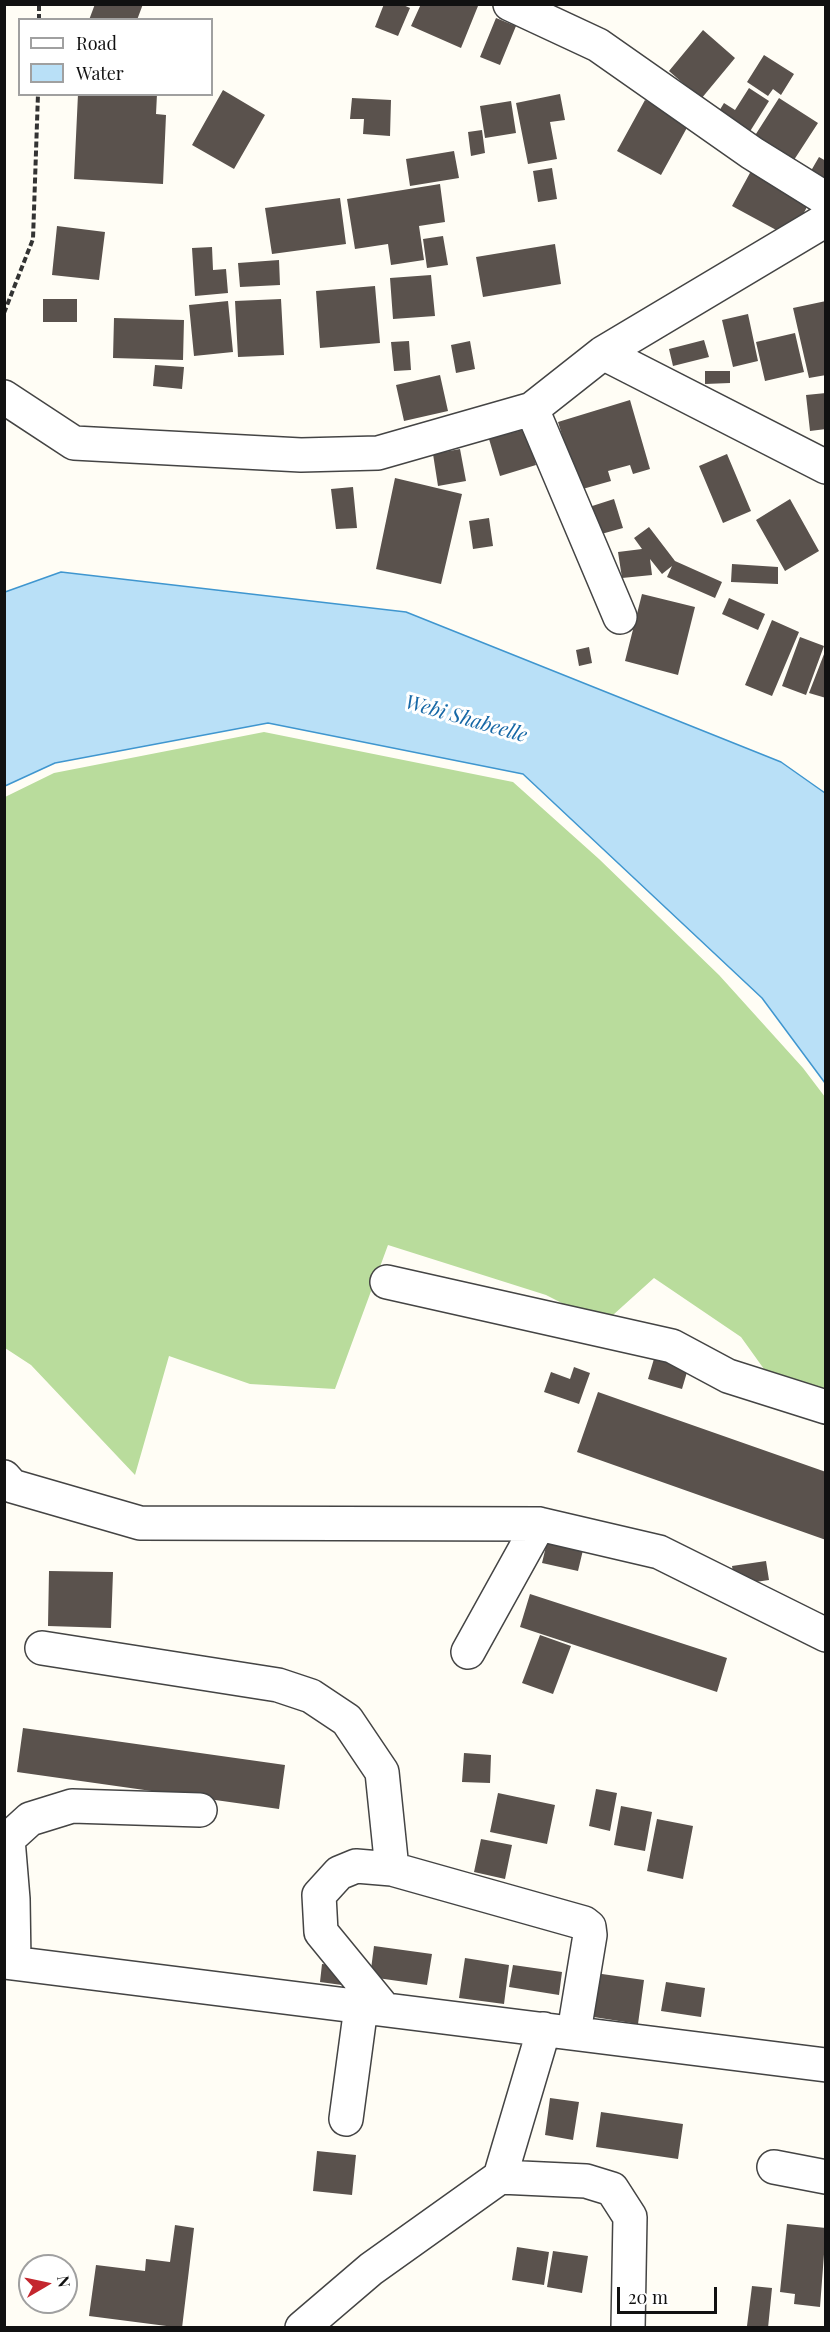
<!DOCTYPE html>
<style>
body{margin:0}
#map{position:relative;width:830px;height:2332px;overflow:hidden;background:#fffdf5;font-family:"Playfair Display",serif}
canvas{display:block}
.frame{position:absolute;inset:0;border:6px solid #111;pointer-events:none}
.legend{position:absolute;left:18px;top:18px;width:195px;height:78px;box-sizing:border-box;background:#fff;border:2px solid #a0a0a0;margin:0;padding:8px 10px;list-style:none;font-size:18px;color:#111}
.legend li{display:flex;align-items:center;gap:12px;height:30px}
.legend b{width:30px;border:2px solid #a0a0a0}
.north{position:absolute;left:18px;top:2254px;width:60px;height:60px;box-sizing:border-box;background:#fff;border:2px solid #a0a0a0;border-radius:50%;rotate:81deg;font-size:16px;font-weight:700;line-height:24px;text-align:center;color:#111}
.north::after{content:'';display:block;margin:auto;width:21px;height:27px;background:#c4262e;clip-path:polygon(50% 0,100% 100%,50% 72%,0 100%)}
.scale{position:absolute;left:617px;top:2287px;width:100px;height:27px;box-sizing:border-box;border:3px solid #111;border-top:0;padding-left:8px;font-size:18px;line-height:21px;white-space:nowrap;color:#111;-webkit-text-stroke:4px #fff;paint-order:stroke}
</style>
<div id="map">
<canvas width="830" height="2332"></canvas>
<div class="frame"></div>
<ul class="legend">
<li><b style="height:8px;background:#fff"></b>Road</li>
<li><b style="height:16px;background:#b9e0f7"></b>Water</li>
</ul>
<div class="north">N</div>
<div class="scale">20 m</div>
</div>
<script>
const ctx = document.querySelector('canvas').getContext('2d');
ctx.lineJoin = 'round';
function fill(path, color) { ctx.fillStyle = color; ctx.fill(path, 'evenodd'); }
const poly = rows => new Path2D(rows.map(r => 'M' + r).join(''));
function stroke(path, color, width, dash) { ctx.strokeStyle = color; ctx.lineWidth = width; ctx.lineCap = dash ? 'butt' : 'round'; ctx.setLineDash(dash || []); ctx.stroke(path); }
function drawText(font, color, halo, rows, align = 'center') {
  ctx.font = font + ' "Playfair Display",serif'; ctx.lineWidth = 6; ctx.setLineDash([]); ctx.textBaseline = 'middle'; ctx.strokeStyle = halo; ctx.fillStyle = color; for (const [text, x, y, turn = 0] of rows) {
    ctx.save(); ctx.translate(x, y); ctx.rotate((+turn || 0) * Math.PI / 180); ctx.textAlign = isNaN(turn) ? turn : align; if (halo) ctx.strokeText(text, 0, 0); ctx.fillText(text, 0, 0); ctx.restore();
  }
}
const forest = poly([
 [264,732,513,782,599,859,719,975,803,1068,825,1097,825,1401,774,1383,741,1337,654,1278,603,1324,546,1295,388,1245,335,1389,250,1384,169,1356,135,1475,31,1365,5,1348,5,797,54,773]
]);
const water = poly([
 [61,572,406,612,781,762,825,793,825,1083,762,998,523,774,268,723,55,763,5,786,5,592,61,572]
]);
const building = poly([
 [95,4,143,4,137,20,89,20],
 [384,4,401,4,410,8,398,36,375,27],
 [421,4,478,6,461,48,411,26],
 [496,18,516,26,500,65,480,57],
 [703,30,735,58,701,99,669,71],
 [764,55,794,74,781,95,773,89,768,96,747,82],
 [749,88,769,101,744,141,713,121,724,103,735,110],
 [223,90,265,115,234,169,192,145],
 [78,94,157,94,156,114,166,115,163,184,74,179],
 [560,94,565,120,550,122,557,159,528,164,516,103],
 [352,98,391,100,390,136,363,134,364,119,350,119],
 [779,98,818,123,792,163,754,137],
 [645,100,689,124,661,175,617,151],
 [511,101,516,133,485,138,480,106],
 [482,130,485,153,471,156,468,132],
 [454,151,459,178,410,186,406,159],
 [819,157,826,161,826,185,808,176],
 [552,168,557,199,538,202,533,171],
 [751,171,809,203,791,238,732,206],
 [440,184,445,222,419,226,424,260,391,265,388,244,355,249,347,199],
 [340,198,346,244,272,254,265,208],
 [57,226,105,232,99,280,52,275],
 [443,236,448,265,427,268,423,239],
 [555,244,561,284,483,297,476,257],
 [212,247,213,270,226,269,228,293,195,296,192,248],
 [279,260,280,285,240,287,238,263],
 [431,275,435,316,393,319,390,278],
 [375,286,380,343,320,348,316,291],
 [43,299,77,299,77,322,43,322],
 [281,299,284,355,238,357,235,301],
 [228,301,233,352,194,356,189,305],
 [826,301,826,375,809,378,793,308],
 [748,314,758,361,733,367,722,320],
 [114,318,184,320,183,360,113,358],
 [795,333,804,372,765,381,756,342],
 [704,340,709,357,673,366,669,349],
 [409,341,411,370,394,371,391,342],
 [470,341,475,369,456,373,451,345],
 [155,365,184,367,182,389,153,386],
 [705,371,730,371,730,383,705,384],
 [440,375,448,411,404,421,396,385],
 [826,393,826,429,810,431,806,395],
 [630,400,650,469,633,474,630,465,608,471,611,481,579,490,558,422],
 [526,429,536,465,500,476,489,439],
 [460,449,466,481,438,486,433,454],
 [727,454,751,511,723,523,699,466],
 [395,478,462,494,441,584,376,569],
 [353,487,357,528,336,529,331,489],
 [614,499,623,528,594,536,586,508],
 [790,499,819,551,785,571,756,520],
 [489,518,493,546,473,549,469,521],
 [649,527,675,561,722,582,715,598,667,577,672,566,662,574,650,559,652,575,622,578,618,552,642,549,634,538],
 [732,564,778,567,778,584,731,582],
 [642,594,695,607,678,675,625,661],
 [729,598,765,614,758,630,722,614],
 [772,620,799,632,772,696,745,685],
 [800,637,824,646,806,695,782,686],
 [589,647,592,663,579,666,576,650],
 [826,649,826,698,809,693],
 [656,1352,690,1362,682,1389,648,1379],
 [574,1367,590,1373,579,1404,544,1392,551,1372,570,1379],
 [598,1392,826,1472,826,1540,577,1452],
 [547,1542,583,1550,578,1571,542,1563],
 [766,1561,769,1580,735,1585,732,1566],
 [49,1571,113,1572,111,1628,48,1626],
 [530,1594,727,1658,717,1692,520,1627],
 [540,1635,571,1646,553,1694,522,1683],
 [23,1728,285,1765,279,1809,17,1772],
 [464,1753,491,1755,490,1783,462,1782],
 [596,1789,617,1793,610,1831,589,1826],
 [498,1793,555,1805,547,1844,490,1832],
 [621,1806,652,1812,645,1851,614,1845],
 [657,1819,693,1826,683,1879,647,1871],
 [481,1839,512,1845,505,1879,474,1872],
 [374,1946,432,1954,427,1985,370,1977],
 [465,1958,509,1965,504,2004,459,1998],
 [322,1964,345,1966,342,1985,320,1982],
 [513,1965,562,1972,559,1995,509,1987],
 [588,1972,644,1980,638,2024,581,2015],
 [666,1982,705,1988,701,2017,661,2011],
 [550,2098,579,2102,573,2140,545,2135],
 [601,2112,683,2124,678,2159,596,2147],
 [317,2151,356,2155,352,2195,313,2191],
 [787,2224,826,2228,820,2307,794,2304,795,2294,780,2292],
 [175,2225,194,2228,182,2328,89,2316,96,2265,145,2271,146,2259,170,2262],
 [517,2247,549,2252,544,2285,512,2280],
 [553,2251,588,2256,582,2293,547,2287],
 [752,2286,772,2288,768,2328,747,2326]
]);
const path = poly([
 [39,20,39,4],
 [4,313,33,239,38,94]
]);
const minor = poly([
 [510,4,598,45,752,153,826,199],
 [603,353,826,467],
 [4,397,74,443,301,455,378,453,532,409,603,353,826,220],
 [532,409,620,617],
 [387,1282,672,1346,728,1376,826,1407],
 [4,1477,12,1486,140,1523,539,1524,659,1552,826,1635],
 [42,1648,278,1685,311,1696,347,1720,382,1772,392,1869],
 [468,1652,539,1524],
 [4,1962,826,2065],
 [14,1963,13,1899,8,1839,30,1819,72,1806,200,1810],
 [384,2009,321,1932,319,1895,339,1873,356,1866,392,1869,584,1923,589,1927,590,1935,574,2032],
 [346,2119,361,2007],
 [774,2167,826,2177],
 [500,2177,586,2181,612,2189,630,2217,628,2328],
 [302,2328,371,2269,500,2177,544,2029]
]);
const waterNames = [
 ["Webi Shabeelle",466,719,16]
];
fill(forest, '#b9dc9c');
fill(water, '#b9e0f7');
stroke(water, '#3f96cf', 1.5);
fill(building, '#5a524d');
stroke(minor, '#444', 36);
stroke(path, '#333', 4, [6, 3]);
stroke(minor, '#fff', 33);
drawText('italic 20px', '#1768a6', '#fff', waterNames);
</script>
